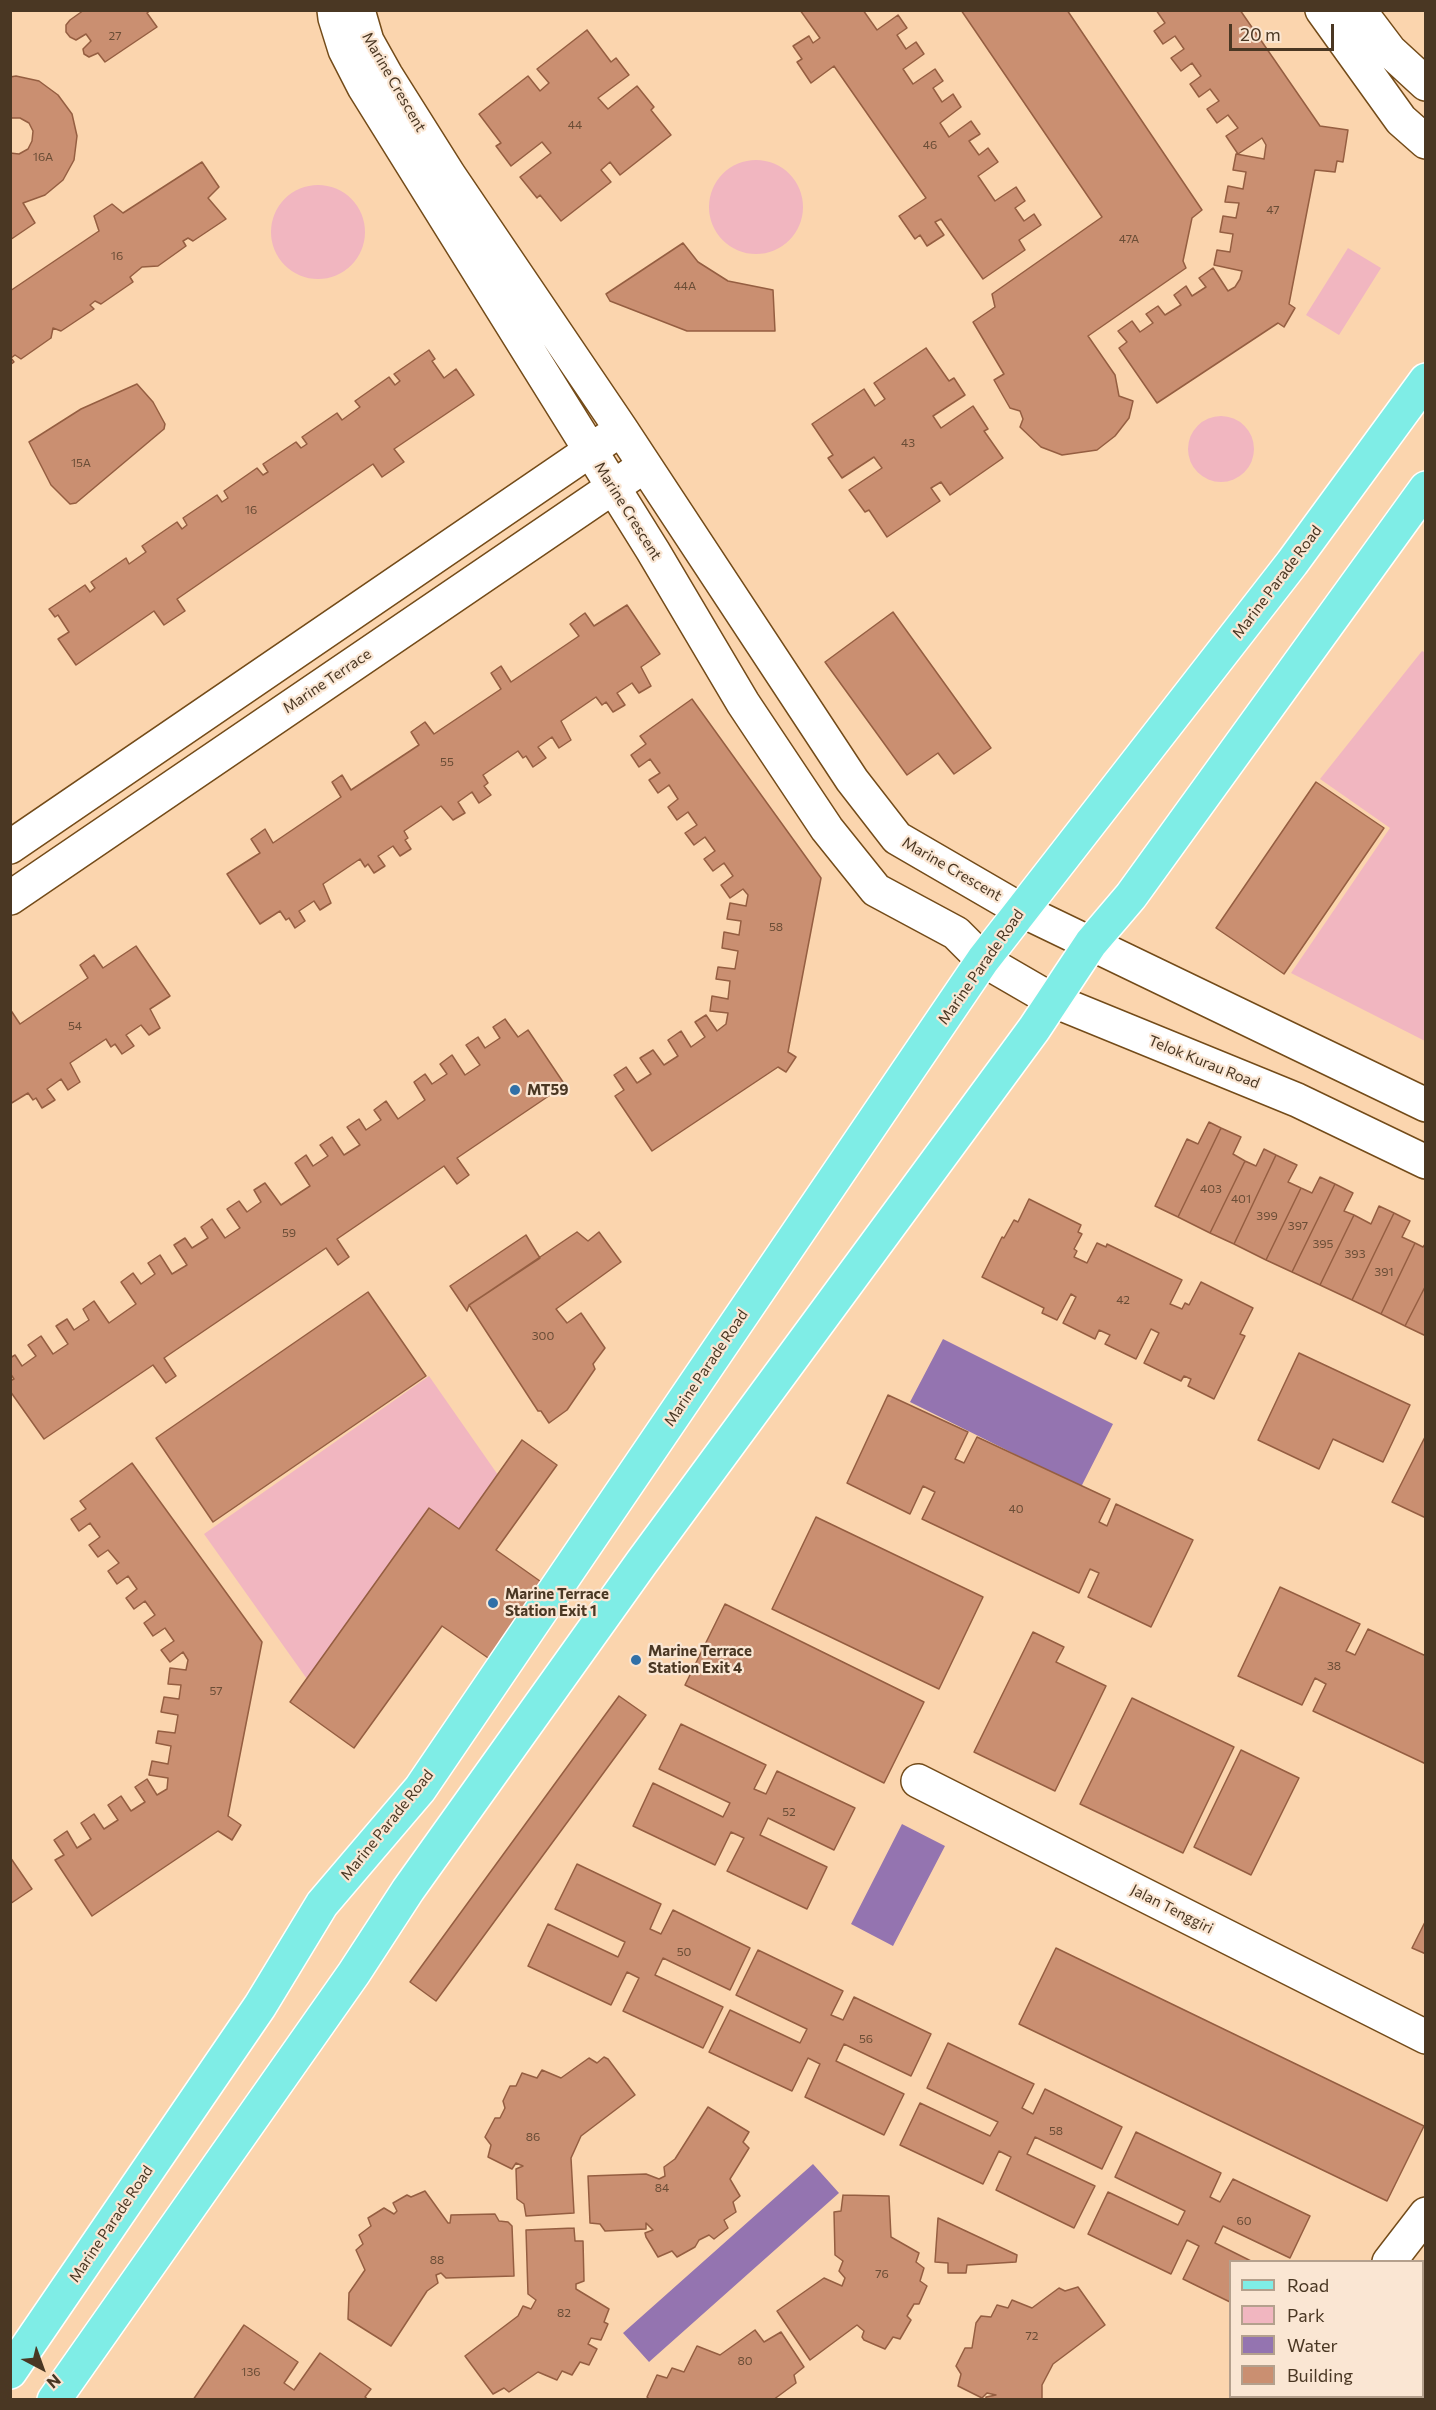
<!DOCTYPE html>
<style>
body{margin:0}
#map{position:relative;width:1436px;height:2410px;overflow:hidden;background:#fbd5ae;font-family:Commissioner,sans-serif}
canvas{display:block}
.frame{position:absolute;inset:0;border:12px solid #4a3723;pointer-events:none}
.legend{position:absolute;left:1229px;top:2260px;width:195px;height:138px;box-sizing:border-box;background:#fae6d3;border:2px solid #b4a08d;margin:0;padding:8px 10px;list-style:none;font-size:18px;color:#4a3723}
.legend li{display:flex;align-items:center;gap:12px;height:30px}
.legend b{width:30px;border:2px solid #b4a08d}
.north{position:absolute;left:12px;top:2338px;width:60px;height:60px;-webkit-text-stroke:4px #fae6d3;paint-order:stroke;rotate:139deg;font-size:16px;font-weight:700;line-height:24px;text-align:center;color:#4a3723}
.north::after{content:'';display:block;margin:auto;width:21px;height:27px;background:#4a3723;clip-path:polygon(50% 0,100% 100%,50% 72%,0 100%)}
.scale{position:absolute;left:1229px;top:24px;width:105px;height:27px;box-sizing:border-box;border:3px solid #4a3723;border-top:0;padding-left:8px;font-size:18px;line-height:21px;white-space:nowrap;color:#4a3723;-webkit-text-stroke:4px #fae6d3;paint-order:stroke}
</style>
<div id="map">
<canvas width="1436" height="2410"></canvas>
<div class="frame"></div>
<ul class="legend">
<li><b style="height:8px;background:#7fede6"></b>Road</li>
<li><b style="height:16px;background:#f1b6c0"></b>Park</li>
<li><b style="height:16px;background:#9474b0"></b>Water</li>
<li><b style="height:16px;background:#ca8f71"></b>Building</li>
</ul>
<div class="north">N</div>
<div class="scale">20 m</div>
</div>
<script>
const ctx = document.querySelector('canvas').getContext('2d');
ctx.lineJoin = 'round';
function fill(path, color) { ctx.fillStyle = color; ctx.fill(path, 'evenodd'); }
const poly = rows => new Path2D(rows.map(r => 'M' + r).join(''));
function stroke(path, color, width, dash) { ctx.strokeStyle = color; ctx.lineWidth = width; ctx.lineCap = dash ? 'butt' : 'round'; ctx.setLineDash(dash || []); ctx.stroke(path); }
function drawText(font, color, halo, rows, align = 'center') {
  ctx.font = font + ' Commissioner,sans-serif'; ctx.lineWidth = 4.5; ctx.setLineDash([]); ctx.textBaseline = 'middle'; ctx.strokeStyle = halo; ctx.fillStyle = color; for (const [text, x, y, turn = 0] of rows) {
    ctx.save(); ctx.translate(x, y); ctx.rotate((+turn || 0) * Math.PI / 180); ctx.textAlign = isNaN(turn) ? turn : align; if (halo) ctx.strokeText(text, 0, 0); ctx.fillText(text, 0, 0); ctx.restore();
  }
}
const green = poly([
 '709 207a47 47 0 1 1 94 0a47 47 0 1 1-94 0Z',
 '271 232a47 47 0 1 1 94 0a47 47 0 1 1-94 0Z',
 [1348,248,1381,268,1339,335,1306,315],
 '1188 449a33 33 0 1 1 66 0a33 33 0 1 1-66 0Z',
 [1422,651,1426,653,1425,1041,1291,973,1390,828,1320,779],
 [429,1376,498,1475,459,1529,307,1679,204,1534]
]);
const water = poly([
 [943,1339,1113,1424,1081,1487,910,1402],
 [902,1824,945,1846,893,1946,851,1924],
 [813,2164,839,2193,649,2362,623,2333]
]);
const building = poly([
 [84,10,151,10,147,13,157,27,105,62,98,53,89,57,84,54,83,49,91,41,86,34,76,40,70,37,66,32,66,25,70,20,84,10],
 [800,10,863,10,877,30,898,15,907,28,897,35,906,49,916,42,924,54,903,69,913,84,935,69,943,81,933,88,942,102,953,94,961,107,940,123,949,137,971,121,980,134,969,141,979,155,988,148,998,162,978,176,995,201,1016,187,1025,201,1015,208,1024,221,1034,214,1041,225,1019,240,1025,250,983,279,941,219,935,222,944,235,927,246,920,235,915,239,899,216,926,198,834,66,811,83,797,62,802,59,793,46,809,36,813,43,820,38,800,10],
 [961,10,1067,10,1202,210,1192,218,1183,261,1186,268,1088,336,1115,375,1119,396,1133,401,1129,418,1115,436,1097,450,1062,455,1041,447,1020,427,1023,419,1020,411,1010,408,994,380,1004,374,973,322,995,307,992,294,1102,217,961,10],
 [1156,10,1240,10,1320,126,1348,130,1343,162,1337,161,1335,172,1315,170,1289,304,1295,308,1284,327,1278,323,1157,403,1119,348,1127,342,1118,331,1132,321,1140,332,1153,323,1146,314,1158,306,1165,315,1181,305,1174,295,1186,286,1192,296,1206,287,1199,278,1213,268,1228,291,1235,287,1240,279,1242,271,1214,265,1217,250,1230,252,1233,234,1220,232,1223,216,1236,218,1239,203,1225,202,1228,186,1243,189,1246,172,1233,170,1236,154,1264,159,1266,145,1262,138,1238,154,1226,136,1238,128,1228,115,1217,123,1207,109,1219,101,1210,89,1199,97,1190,84,1201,76,1192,63,1181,71,1171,58,1184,49,1175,36,1163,44,1154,31,1165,23,1156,10],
 [587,30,611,62,616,58,629,75,598,98,608,109,637,86,654,107,651,110,671,135,620,175,610,162,601,170,611,182,561,221,540,195,537,198,520,177,551,153,542,142,511,166,496,146,501,143,479,114,528,76,540,91,549,83,537,69,587,30],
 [16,76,39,81,58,95,72,114,77,136,74,160,63,180,45,195,23,203,35,223,10,240,10,153,19,154,28,149,32,141,33,131,29,123,20,118,10,118,10,77,16,76],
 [202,162,219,187,208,198,226,219,193,241,188,238,183,241,186,246,158,266,142,267,130,277,133,282,101,304,95,301,90,305,94,309,61,331,53,328,51,338,21,359,15,355,11,358,14,362,10,365,10,291,99,231,94,216,112,204,123,213,202,162],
 [683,243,698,262,728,281,773,290,775,331,687,331,610,301,606,294,683,243],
 [926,348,949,381,954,378,965,395,933,416,941,428,973,406,988,429,984,431,1003,458,950,495,941,482,931,488,940,501,887,537,869,510,865,512,849,490,882,468,874,457,842,478,828,458,833,455,812,424,864,389,875,406,885,399,874,383,926,348],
 [429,350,435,359,432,361,444,378,456,369,474,395,394,449,404,462,382,477,373,464,177,599,185,611,164,625,154,611,76,665,58,639,69,632,58,615,55,617,49,609,85,585,90,592,95,588,91,582,126,558,129,564,146,552,142,546,177,522,182,529,187,525,183,518,217,495,222,502,228,498,224,491,257,468,263,475,268,472,263,464,296,442,301,448,307,444,302,437,337,413,342,420,360,407,355,401,389,377,395,385,400,381,394,374,429,350],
 [137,384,153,402,165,424,164,429,76,503,70,504,51,485,29,442,81,409,137,384],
 [627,605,660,654,641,667,651,686,639,693,632,683,617,693,625,705,613,712,606,702,602,705,596,697,561,721,571,740,559,748,552,737,538,747,546,758,533,767,526,756,523,758,518,751,483,775,488,783,484,786,491,795,479,803,472,792,458,802,465,813,453,820,441,806,404,831,408,838,405,840,411,849,400,856,393,846,378,856,385,866,374,873,368,864,365,867,360,859,323,884,331,903,320,910,314,901,299,911,305,921,295,928,289,918,286,920,280,911,260,924,227,874,260,853,251,839,265,829,273,843,341,797,332,782,342,775,351,790,419,745,411,732,425,722,434,734,501,689,491,673,501,666,511,682,579,636,570,624,585,613,594,626,627,605],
 [893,612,991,748,954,774,938,753,907,775,825,662,893,612],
 [692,699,821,878,788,1052,796,1057,786,1072,778,1067,652,1151,615,1096,624,1090,614,1075,626,1067,637,1083,651,1074,640,1058,653,1050,664,1065,678,1056,668,1040,681,1031,691,1047,705,1037,695,1022,706,1015,717,1031,726,1024,728,1013,710,1011,712,996,728,999,730,981,716,979,718,967,735,969,738,951,722,948,724,932,739,935,741,921,727,919,730,903,746,906,748,895,743,889,730,898,721,885,733,876,724,863,713,871,704,859,715,851,705,837,694,845,685,833,697,825,688,812,677,820,668,807,678,799,669,785,658,793,649,780,660,773,650,759,639,767,631,755,646,744,640,736,692,699],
 [1316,782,1384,828,1284,974,1216,928,1316,782],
 [136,946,170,996,150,1009,160,1028,149,1035,141,1025,126,1035,134,1046,122,1054,115,1044,111,1047,106,1039,70,1063,80,1082,68,1090,61,1079,47,1089,55,1100,42,1108,36,1098,33,1100,28,1093,10,1104,10,1009,20,1024,88,978,80,965,94,955,103,968,136,946],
 [505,1019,518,1037,528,1030,565,1085,457,1158,469,1175,457,1184,444,1166,337,1239,349,1257,338,1265,326,1248,164,1358,176,1376,166,1383,153,1365,44,1439,10,1391,10,1381,14,1379,10,1373,10,1358,15,1355,22,1366,36,1356,28,1345,41,1336,53,1354,68,1344,56,1326,67,1319,74,1330,89,1320,83,1309,94,1301,109,1323,136,1304,121,1282,133,1273,141,1284,155,1274,148,1263,160,1255,172,1274,187,1265,174,1245,185,1238,192,1248,208,1238,201,1227,212,1219,225,1238,240,1228,227,1209,239,1201,247,1212,261,1202,254,1190,265,1183,281,1205,310,1186,295,1163,306,1155,313,1166,328,1156,320,1145,332,1137,344,1155,360,1145,347,1127,359,1119,366,1130,381,1120,374,1110,386,1101,398,1119,425,1100,414,1082,425,1074,432,1084,447,1074,440,1064,452,1055,465,1075,480,1065,466,1045,478,1037,485,1048,500,1038,493,1027,505,1019],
 [1209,1122,1221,1128,1178,1217,1155,1206,1187,1139,1198,1144,1209,1122],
 [1221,1128,1241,1137,1233,1154,1245,1161,1210,1233,1178,1217,1221,1128],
 [1264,1149,1276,1155,1234,1244,1210,1233,1245,1161,1256,1166,1264,1149],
 [1276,1155,1297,1165,1288,1182,1301,1188,1266,1260,1234,1244,1276,1155],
 [1320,1177,1335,1184,1292,1272,1266,1260,1301,1188,1312,1193,1320,1177],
 [1335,1184,1353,1193,1344,1211,1354,1215,1320,1285,1292,1272,1335,1184],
 [1029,1199,1081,1225,1078,1232,1082,1234,1074,1249,1077,1251,1074,1257,1087,1263,1097,1243,1106,1247,1107,1244,1182,1280,1170,1304,1182,1309,1185,1303,1189,1305,1201,1282,1253,1308,1240,1334,1245,1336,1214,1399,1188,1386,1191,1379,1184,1376,1181,1381,1144,1363,1159,1333,1151,1329,1136,1359,1105,1344,1110,1335,1099,1330,1095,1339,1063,1323,1076,1297,1071,1294,1057,1320,1042,1313,1044,1308,982,1277,1002,1237,1004,1238,1014,1220,1018,1222,1029,1199],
 [1379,1206,1394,1213,1352,1300,1320,1285,1354,1215,1371,1224,1379,1206],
 [1394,1213,1410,1221,1402,1237,1415,1243,1381,1314,1352,1300,1394,1213],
 [577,1232,588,1241,599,1232,621,1262,556,1309,567,1323,581,1313,605,1348,593,1364,595,1369,567,1410,549,1423,541,1411,538,1411,469,1305,577,1232],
 [526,1235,540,1258,469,1305,467,1311,450,1286,526,1235],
 [1415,1243,1423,1247,1426,1243,1426,1285,1405,1326,1381,1314,1415,1243],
 [1426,1285,1426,1336,1405,1326,1426,1285],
 [368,1292,426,1376,213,1522,156,1438,368,1292],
 [1299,1353,1410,1405,1383,1462,1333,1439,1319,1469,1258,1440,1299,1353],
 [888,1395,968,1432,955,1459,964,1463,977,1437,1110,1499,1099,1522,1107,1526,1116,1504,1193,1540,1151,1627,1088,1597,1099,1573,1090,1569,1079,1593,922,1519,935,1492,923,1486,910,1514,847,1483,888,1395],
 [1426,1435,1426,1518,1392,1502,1426,1435],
 [522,1440,557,1465,496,1550,547,1586,494,1662,442,1626,354,1748,290,1702,429,1508,459,1529,522,1440],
 [132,1463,262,1642,228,1816,241,1825,232,1840,218,1831,92,1916,55,1860,64,1855,54,1840,67,1831,77,1848,91,1839,81,1823,94,1814,104,1829,118,1820,108,1805,121,1796,131,1811,145,1802,135,1787,147,1779,157,1795,167,1789,168,1778,149,1775,152,1761,168,1764,171,1746,156,1743,158,1731,175,1733,178,1715,161,1712,164,1697,179,1699,181,1685,168,1684,170,1668,186,1670,188,1660,183,1652,170,1662,161,1650,174,1641,165,1628,153,1636,144,1623,155,1615,145,1601,134,1609,126,1598,137,1589,128,1576,117,1584,108,1571,119,1563,108,1550,98,1557,89,1545,100,1537,90,1523,79,1531,71,1519,86,1509,80,1501,132,1463],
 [816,1517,983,1597,939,1689,772,1609,816,1517],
 [1280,1587,1360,1624,1346,1651,1355,1655,1368,1629,1426,1656,1426,1764,1313,1711,1326,1684,1315,1678,1302,1705,1238,1676,1280,1587],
 [725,1604,924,1702,884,1783,685,1685,725,1604],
 [1033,1632,1064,1647,1056,1662,1106,1686,1055,1791,974,1752,1033,1632],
 [619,1696,646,1715,436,2001,410,1982,619,1696],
 [1132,1698,1234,1747,1183,1853,1080,1804,1132,1698],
 [681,1724,766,1765,754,1789,766,1794,777,1771,855,1808,834,1850,768,1818,760,1835,827,1867,807,1909,727,1871,744,1838,731,1832,715,1865,633,1826,653,1783,723,1817,730,1803,659,1769,681,1724],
 [1241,1750,1299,1778,1251,1875,1194,1847,1241,1750],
 [10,1857,32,1889,10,1904,10,1857],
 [577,1864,661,1904,650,1929,661,1934,673,1910,750,1948,730,1990,663,1958,655,1975,723,2007,703,2048,623,2011,639,1978,627,1972,611,2005,528,1966,548,1924,618,1957,625,1942,555,1909,577,1864],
 [1426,1920,1426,1954,1412,1948,1426,1920],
 [1056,1948,1424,2126,1387,2201,1019,2024,1056,1948],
 [758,1950,843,1991,831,2015,843,2020,854,1997,931,2034,911,2076,844,2044,836,2061,904,2094,884,2135,805,2097,820,2064,808,2058,792,2091,709,2052,730,2010,800,2043,807,2029,736,1995,758,1950],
 [948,2043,1034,2084,1022,2108,1033,2114,1045,2089,1122,2127,1102,2169,1035,2137,1027,2154,1095,2186,1074,2228,996,2190,1011,2157,999,2151,983,2184,900,2145,920,2103,990,2136,998,2122,927,2088,948,2043],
 [604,2057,608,2059,635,2095,581,2136,571,2158,574,2213,526,2216,524,2204,517,2199,516,2169,523,2166,516,2163,512,2169,488,2157,491,2145,485,2137,495,2118,500,2118,505,2108,503,2101,510,2086,516,2086,522,2073,537,2078,542,2070,561,2078,589,2058,597,2063,604,2057],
 [708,2107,749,2132,743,2142,749,2148,730,2179,740,2196,733,2202,736,2212,724,2220,728,2228,714,2239,709,2235,699,2240,695,2247,677,2257,672,2251,658,2257,646,2237,645,2233,653,2230,646,2223,646,2229,605,2231,600,2224,590,2223,588,2176,646,2174,659,2179,665,2176,664,2167,675,2159,708,2107],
 [1136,2132,1221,2173,1210,2197,1220,2202,1233,2179,1310,2216,1290,2258,1223,2226,1215,2243,1253,2262,1230,2262,1230,2302,1183,2279,1199,2246,1187,2240,1171,2274,1088,2234,1108,2192,1178,2225,1185,2211,1115,2177,1136,2132],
 [425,2191,448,2223,450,2223,451,2215,495,2214,499,2221,508,2222,512,2226,514,2276,446,2278,441,2273,436,2275,438,2283,427,2291,391,2346,348,2319,349,2293,365,2270,356,2250,363,2244,359,2235,371,2226,368,2218,384,2208,394,2214,397,2211,393,2203,407,2195,411,2197,425,2191],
 [843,2195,889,2196,891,2237,919,2253,916,2262,924,2268,920,2281,927,2286,919,2304,914,2304,907,2316,911,2320,900,2339,893,2337,885,2349,864,2340,862,2337,864,2331,857,2325,810,2360,777,2311,824,2278,842,2286,845,2278,839,2271,843,2261,835,2255,834,2212,841,2211,843,2195],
 [938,2218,1017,2255,1016,2262,967,2265,966,2273,948,2273,948,2263,935,2262,938,2218],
 [574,2228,575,2241,583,2241,584,2281,576,2284,576,2289,609,2309,604,2322,608,2324,601,2340,591,2338,588,2344,597,2349,589,2365,580,2362,572,2375,562,2371,557,2380,538,2372,509,2392,504,2388,493,2394,465,2356,518,2316,523,2306,531,2309,536,2300,528,2294,526,2230,574,2228],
 [1078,2287,1105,2325,1053,2364,1042,2385,1042,2400,986,2400,986,2397,996,2395,987,2393,982,2398,958,2386,961,2374,956,2366,965,2348,972,2348,976,2323,981,2316,991,2317,997,2305,1008,2308,1012,2300,1032,2308,1059,2288,1065,2291,1078,2287],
 [244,2325,298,2362,284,2383,294,2390,320,2353,371,2389,365,2397,369,2400,193,2400,244,2325],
 [755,2330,764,2342,781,2332,804,2367,794,2375,796,2383,773,2400,650,2400,647,2397,657,2375,667,2378,672,2368,684,2372,697,2346,720,2355,755,2330]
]);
const minor = poly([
 [334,10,335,18,345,50,364,87,653,551,743,703,827,829,876,890,956,933,983,960],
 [358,10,367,41,386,75,449,175,621,429,852,780,897,838,1021,910],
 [1322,10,1401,120,1426,142],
 [1359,10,1390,51,1426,84],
 [10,847,610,437],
 [10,898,631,475],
 [918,1781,1426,2037],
 [1389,2262,1426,2214],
 [1285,2400,1287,2396]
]);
const tertiary = poly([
 [1021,910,1426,1105],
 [983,960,1052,1000,1297,1100,1426,1162]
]);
const primary = poly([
 [10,2372,260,2006,322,1904,420,1789,983,960,1292,563,1426,380],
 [54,2400,354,1973,408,1890,642,1562,1034,1029,1091,943,1131,896,1426,488]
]);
const markers = [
 [515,1090,6,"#3170a7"],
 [493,1603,6,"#3170a7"],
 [636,1660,6,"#3170a7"]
];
const numberNames = [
 ["27",115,36],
 ["44",575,125],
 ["46",930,145],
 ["16A",43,157],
 ["47",1273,210],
 ["47A",1129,239],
 ["16",117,256],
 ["44A",685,286],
 ["43",908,443],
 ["15A",81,463],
 ["16",251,510],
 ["55",447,762],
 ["58",776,927],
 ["54",75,1026],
 ["403",1211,1189],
 ["401",1241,1199],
 ["399",1267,1216],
 ["397",1298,1226],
 ["59",289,1233],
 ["395",1323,1244],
 ["393",1355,1254],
 ["391",1384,1272],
 ["42",1123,1300],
 ["300",543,1336],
 ["40",1016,1509],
 ["38",1334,1666],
 ["57",216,1691],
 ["52",789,1812],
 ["50",684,1952],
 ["56",866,2039],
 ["58",1056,2131],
 ["86",533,2137],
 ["84",662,2188],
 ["60",1244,2221],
 ["88",437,2260],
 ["76",882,2274],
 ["82",564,2313],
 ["72",1032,2336],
 ["80",745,2361],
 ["136",251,2372]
];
const streetNames = [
 ["Marine Crescent",394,82,60],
 ["Marine Crescent",628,511,58],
 ["Marine Parade Road",1277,582,-53],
 ["Marine Terrace",327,681,-34],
 ["Marine Crescent",952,869,30],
 ["Marine Parade Road",981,967,-55],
 ["Telok Kurau Road",1204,1062,22],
 ["Marine Parade Road",706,1368,-56],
 ["Marine Parade Road",387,1825,-51],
 ["Jalan Tenggiri",1172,1909,27],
 ["Marine Parade Road",111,2224,-56]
];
const poiNames = [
 ["MT59",527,1090],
 ["Marine Terrace",505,1594],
 ["Station Exit 1",505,1611],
 ["Marine Terrace",648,1651],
 ["Station Exit 4",648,1668]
];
fill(green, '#f1b6c0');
fill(water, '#9474b0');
fill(building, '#ca8f71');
stroke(building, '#955e41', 1.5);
stroke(minor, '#734b19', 36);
stroke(tertiary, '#734b19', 36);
stroke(primary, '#fff', 36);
stroke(minor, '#fff', 33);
stroke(tertiary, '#fff', 33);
stroke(primary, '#7fede6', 33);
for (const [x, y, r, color] of markers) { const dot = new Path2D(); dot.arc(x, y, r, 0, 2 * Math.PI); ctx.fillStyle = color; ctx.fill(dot); stroke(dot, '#fae6d3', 2); }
drawText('12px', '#6a4d36', null, numberNames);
drawText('15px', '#4a3723', '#fae6d3', streetNames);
drawText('bold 15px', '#4a3723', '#fae6d3', poiNames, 'left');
</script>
